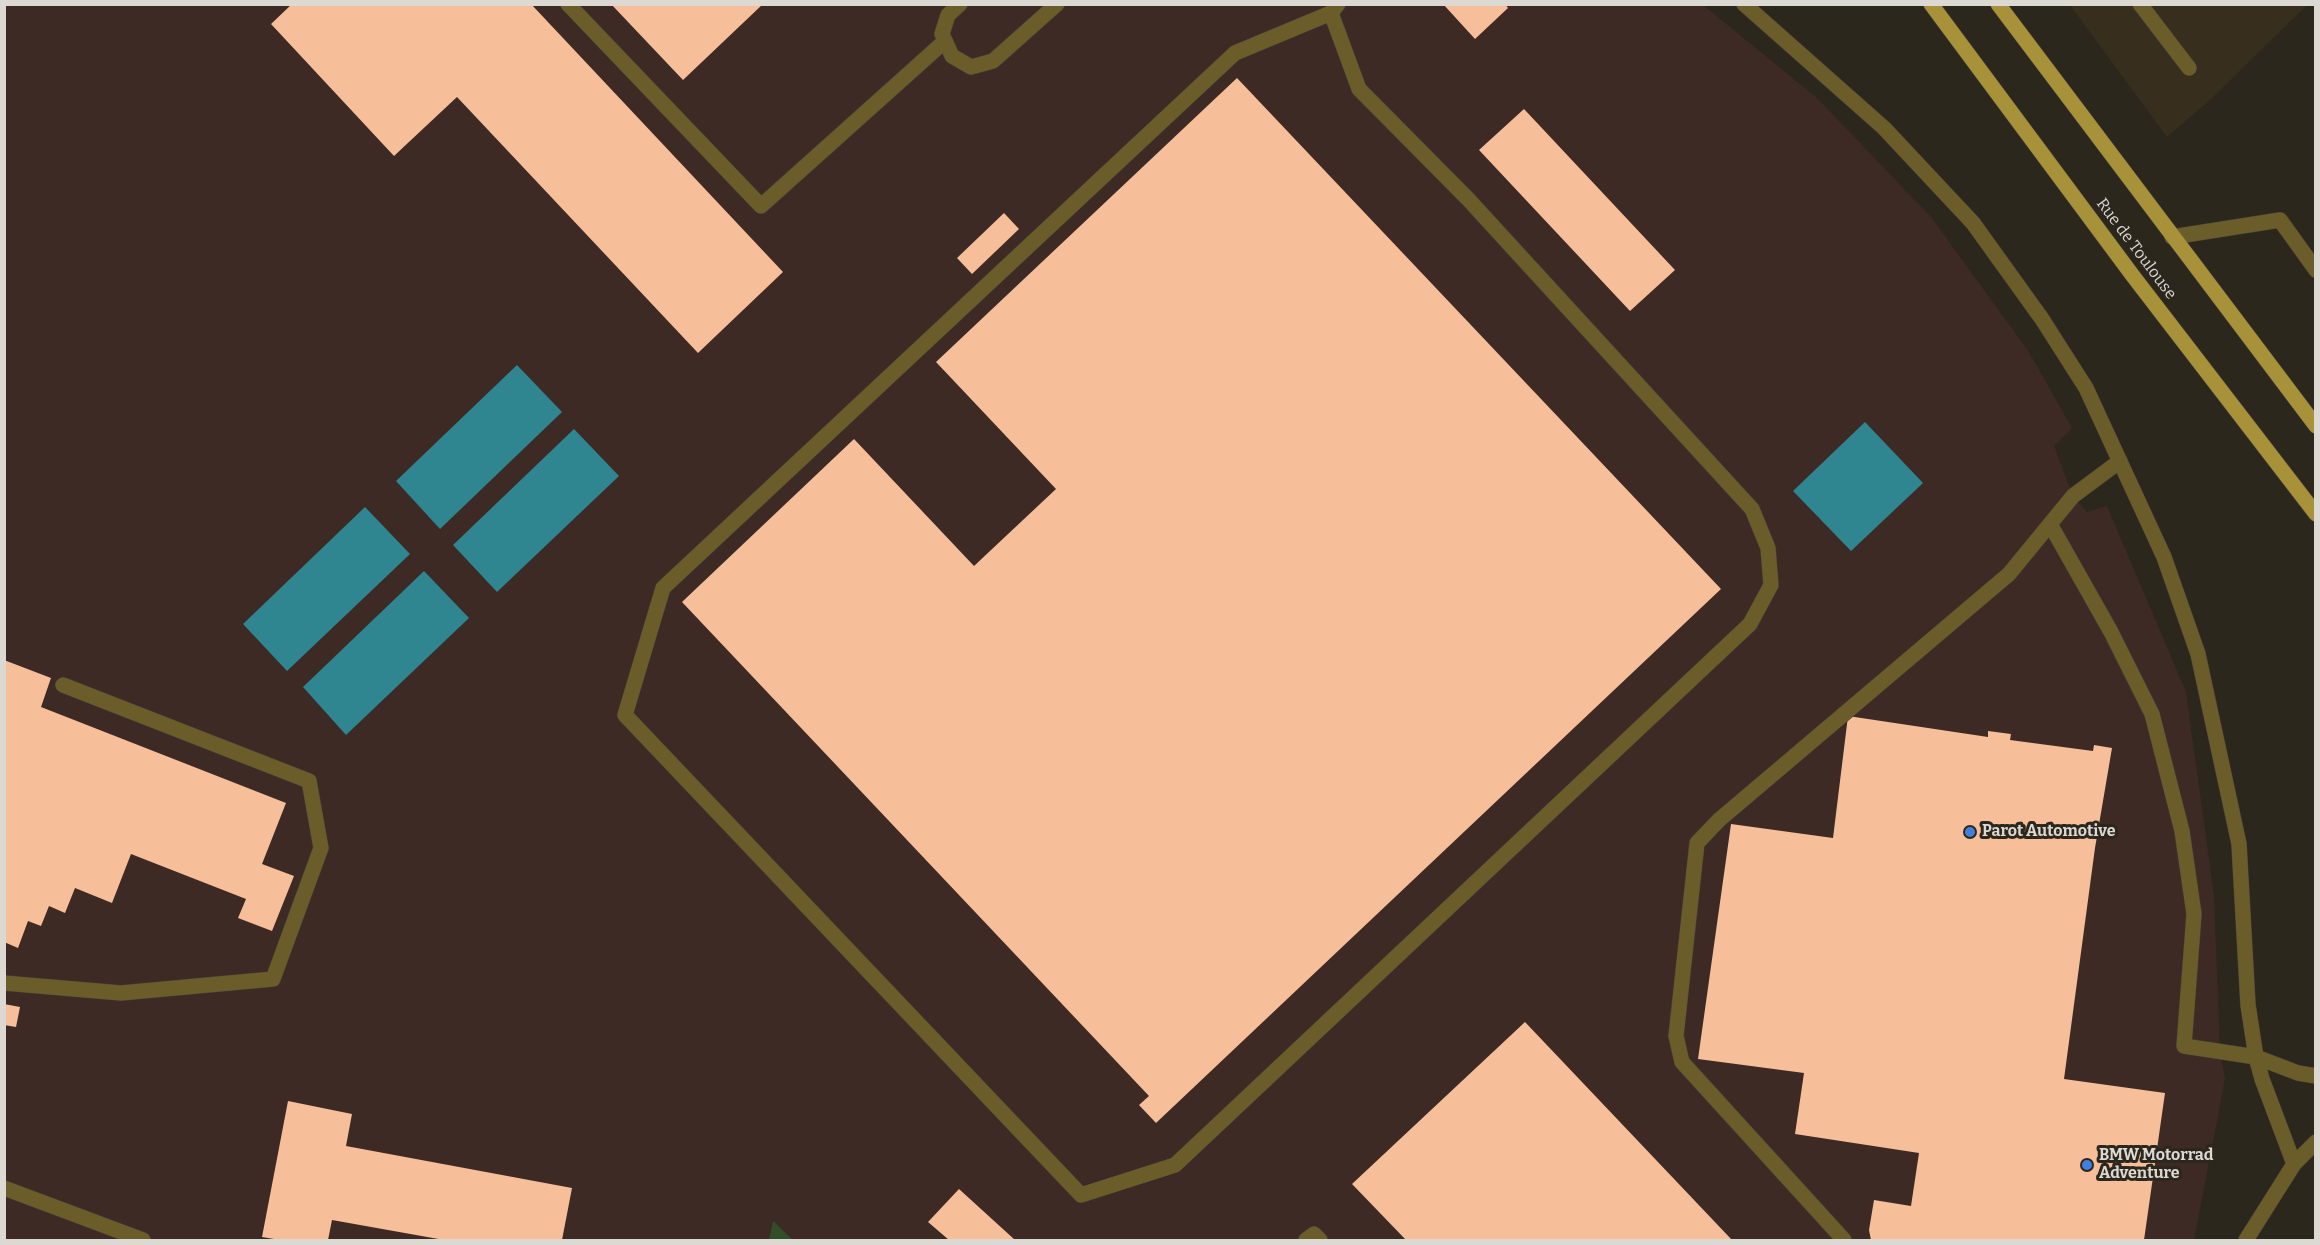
<!DOCTYPE html>
<style>
body{margin:0}
#map{position:relative;width:2320px;height:1245px;overflow:hidden;background:#2c271d;font-family:Bitter,serif}
canvas{display:block}
.frame{position:absolute;inset:0;border:6px solid #dcd8d2;pointer-events:none}
</style>
<div id="map">
<canvas width="2320" height="1245"></canvas>
<div class="frame"></div>
</div>
<script>
const ctx = document.querySelector('canvas').getContext('2d');
ctx.lineJoin = 'round';
function fill(path, color) { ctx.fillStyle = color; ctx.fill(path, 'evenodd'); }
const poly = rows => new Path2D(rows.map(r => 'M' + r).join(''));
function stroke(path, color, width, dash) { ctx.strokeStyle = color; ctx.lineWidth = width; ctx.lineCap = dash ? 'butt' : 'round'; ctx.setLineDash(dash || []); ctx.stroke(path); }
function drawText(font, color, halo, rows, align = 'center') {
  ctx.font = font + ' Bitter,serif'; ctx.lineWidth = 6; ctx.setLineDash([]); ctx.textBaseline = 'middle'; ctx.strokeStyle = halo; ctx.fillStyle = color; for (const [text, x, y, turn = 0] of rows) {
    ctx.save(); ctx.translate(x, y); ctx.rotate((+turn || 0) * Math.PI / 180); ctx.textAlign = isNaN(turn) ? turn : align; if (halo) ctx.strokeText(text, 0, 0); ctx.fillText(text, 0, 0); ctx.restore();
  }
}
const built = poly([
 [2070,5,2307,5,2210,100,2167,137]
]);
const industrial = poly([
 [5,5,1703,5,1817,98,1931,217,2029,352,2072,428,2054,446,2073,496,2087,512,2107,506,2186,692,2214,896,2220,1051,2225,1079,2194,1240,5,1240]
]);
const green = poly([
 [773,1221,793,1240,769,1240]
]);
const water = poly([
 [517,365,562,412,440,529,396,481],
 [1865,422,1923,483,1851,551,1793,491],
 [574,429,619,476,497,592,453,545],
 [365,507,410,554,287,671,243,624],
 [424,571,469,618,346,735,303,687]
]);
const building = poly([
 [292,4,531,4,783,272,698,353,457,97,394,156,271,24],
 [611,4,763,4,683,80],
 [1443,4,1505,4,1508,8,1475,39],
 [1237,78,1721,589,1156,1123,1139,1105,1149,1096,682,602,854,439,974,566,1056,489,936,362],
 [1524,109,1675,270,1630,311,1479,150],
 [1004,213,1019,229,972,274,957,258],
 [4,660,51,678,41,707,286,803,262,864,294,876,272,931,238,918,246,899,131,854,112,903,75,888,65,913,49,906,41,926,28,921,18,948,4,942],
 [1848,716,1988,737,1988,731,2011,734,2010,740,2093,751,2094,745,2112,748,2095,848,2064,1079,2165,1093,2144,1240,1871,1240,1869,1230,1874,1200,1911,1206,1919,1153,1795,1134,1804,1073,1698,1059,1731,824,1833,838],
 [4,1004,20,1007,16,1027,4,1025],
 [1525,1022,1732,1240,1406,1240,1352,1184],
 [288,1101,352,1114,346,1146,572,1188,562,1240,444,1240,332,1220,328,1240,280,1240,262,1237],
 [959,1189,1015,1240,949,1240,928,1222]
]);
const minor = poly([
 [568,4,761,206,945,41],
 [960,4,948,15,942,34,952,56,971,67,993,61,1057,4],
 [1744,4,1884,128,1973,223,2042,319,2086,388,2164,557,2198,654,2239,844,2248,1005,2256,1057,2262,1079,2294,1164],
 [2140,4,2189,68],
 [1331,13,1359,89,1468,199,1752,509,1768,548,1771,585,1750,624,1175,1165,1081,1195,625,715,663,588,1235,53,1331,13,1338,4],
 [2172,237,2280,220,2316,270],
 [2050,524,2111,632,2152,714,2182,831,2194,914,2184,1046,2256,1057,2298,1073,2316,1076],
 [4,983,121,993,273,979,321,848,309,781,63,685],
 [4,1188,143,1240],
 [1306,1240,1314,1234,1320,1240],
 [1844,1240,1682,1062,1676,1036,1697,843,1719,820,2009,574,2073,496,2120,461],
 [2246,1240,2294,1164,2316,1142]
]);
const major = poly([
 [1931,4,2133,276,2316,514],
 [1998,4,2316,426]
]);
const markers = [
 [1970,832,6,"#3f7fe0"],
 [2087,1165,6,"#3f7fe0"]
];
const streetNames = [
 ["Rue de Toulouse",2136,249,53]
];
const poiNames = [
 ["Parot Automotive",1982,832],
 ["BMW Motorrad",2099,1156],
 ["Adventure",2099,1174]
];
fill(built, '#372e1e');
fill(industrial, '#3d2a24');
fill(green, '#314e28');
fill(water, '#2f8590');
fill(building, '#f7be9a');
stroke(minor, '#48433a', 16);
stroke(major, '#48433a', 16);
stroke(minor, '#6a5d29', 15);
stroke(major, '#a79139', 15);
for (const [x, y, r, color] of markers) { const dot = new Path2D(); dot.arc(x, y, r, 0, 2 * Math.PI); ctx.fillStyle = color; ctx.fill(dot); stroke(dot, '#2c271d', 2); }
drawText('16px', '#dcd8d2', '#2c271d', streetNames);
drawText('bold 16px', '#dcd8d2', '#2c271d', poiNames, 'left');
</script>
